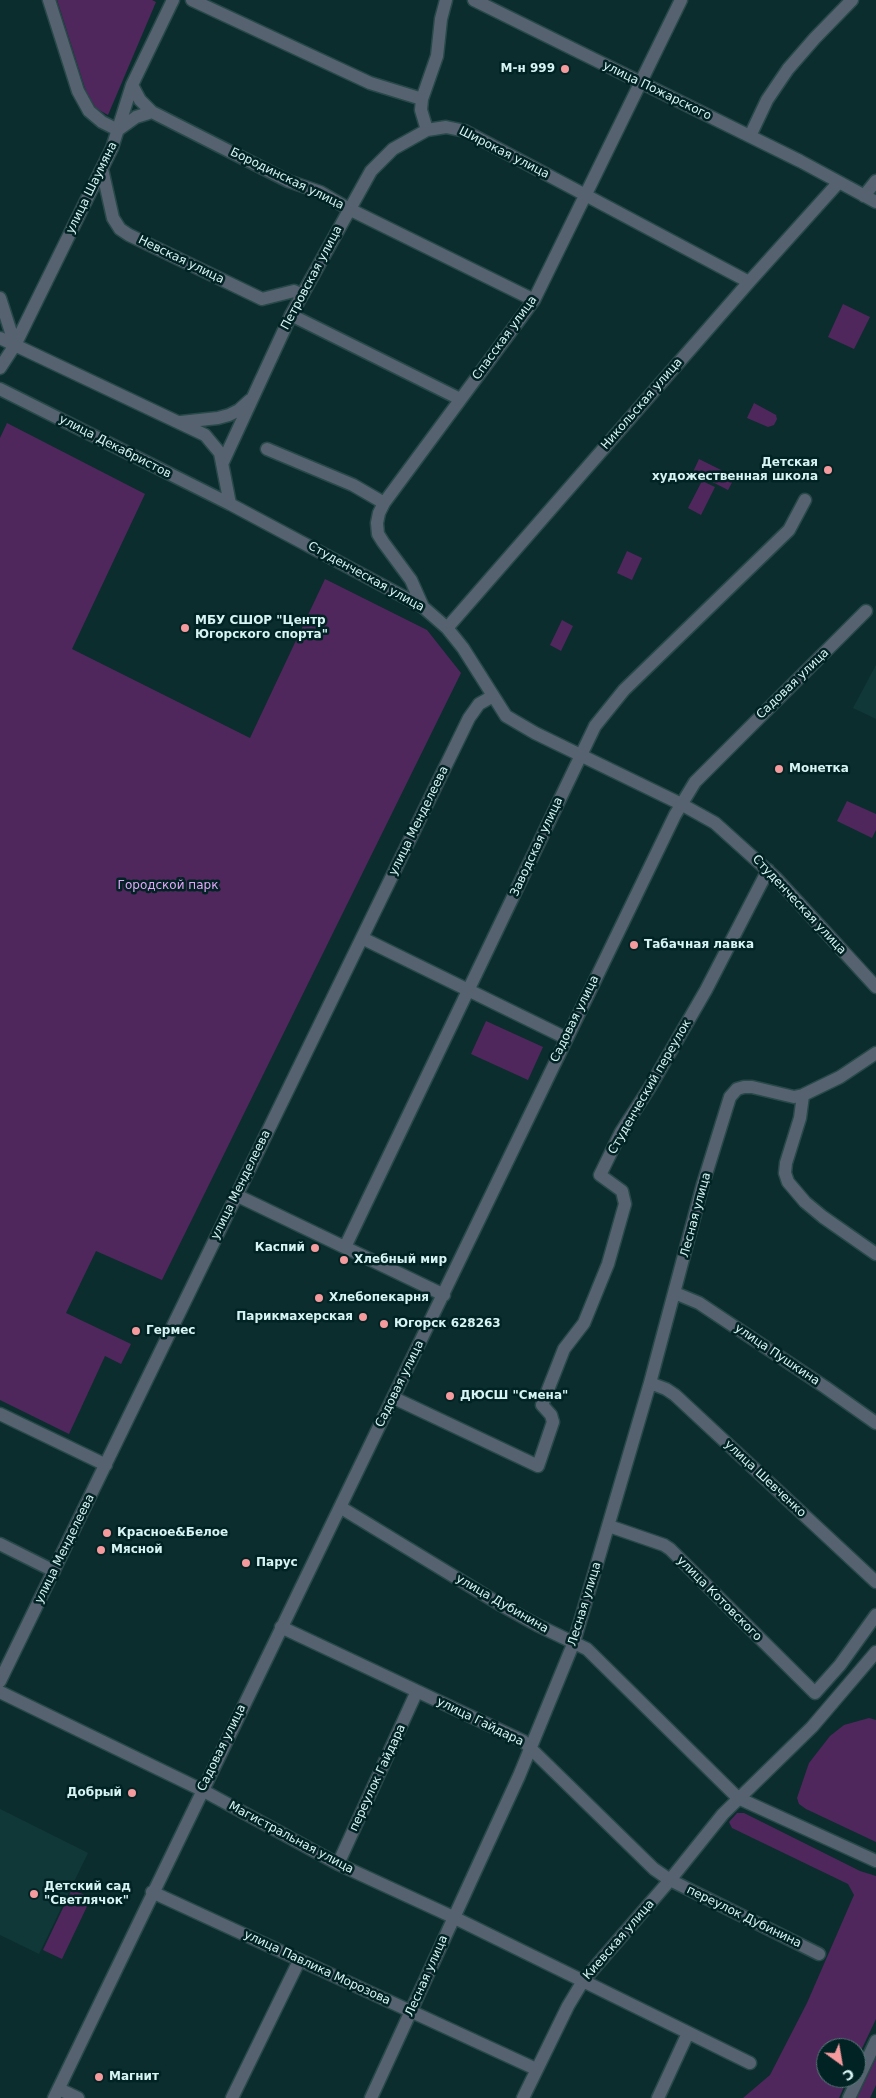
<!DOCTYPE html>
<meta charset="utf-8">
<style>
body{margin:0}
#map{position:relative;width:876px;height:2098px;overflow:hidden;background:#0c2d2d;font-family:"DejaVu Sans",sans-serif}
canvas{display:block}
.north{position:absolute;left:816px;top:2038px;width:50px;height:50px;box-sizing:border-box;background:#022324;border:1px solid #577777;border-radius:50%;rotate:148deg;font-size:14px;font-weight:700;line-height:20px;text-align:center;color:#d7f4f4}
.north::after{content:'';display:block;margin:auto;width:18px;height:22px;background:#f59b9e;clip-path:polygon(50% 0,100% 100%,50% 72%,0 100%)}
</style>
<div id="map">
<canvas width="876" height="2098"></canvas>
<div class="north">С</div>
</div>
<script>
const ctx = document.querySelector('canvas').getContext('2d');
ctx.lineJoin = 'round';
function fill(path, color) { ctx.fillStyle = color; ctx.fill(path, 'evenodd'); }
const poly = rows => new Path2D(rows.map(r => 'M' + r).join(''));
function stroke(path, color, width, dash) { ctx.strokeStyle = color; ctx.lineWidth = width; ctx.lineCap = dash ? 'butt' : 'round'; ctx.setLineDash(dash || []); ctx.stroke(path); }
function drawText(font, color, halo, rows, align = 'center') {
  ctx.font = font + ' "DejaVu Sans",sans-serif'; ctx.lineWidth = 5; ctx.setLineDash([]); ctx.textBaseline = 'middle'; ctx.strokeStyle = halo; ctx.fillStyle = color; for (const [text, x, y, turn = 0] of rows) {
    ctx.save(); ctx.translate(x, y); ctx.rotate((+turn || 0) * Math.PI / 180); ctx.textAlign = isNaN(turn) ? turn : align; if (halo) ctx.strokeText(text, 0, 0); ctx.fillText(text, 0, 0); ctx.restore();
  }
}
const built = poly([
 [876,665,876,719,853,708],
 [0,1809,88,1853,39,1954,0,1935]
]);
const green = poly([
 [57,0,152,0,156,2,108,115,97,109,89,101],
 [843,304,870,317,854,349,828,337],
 [754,403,776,415,777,419,774,425,768,427,747,418],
 [7,423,145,494,72,649,250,738,325,579,427,630,461,673,162,1280,96,1251,66,1313,131,1344,121,1364,105,1356,69,1434,0,1400,0,438],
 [699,459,735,477,728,490,693,472],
 [702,481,715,487,701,515,688,508],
 [627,551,642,558,632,580,617,573],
 [562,620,573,626,561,651,550,645],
 [847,801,876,814,876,830,872,838,837,821],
 [486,1021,543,1047,528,1080,471,1054],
 [869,1718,876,1720,876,1842,806,1809,799,1804,797,1798,809,1763,830,1736,844,1725],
 [737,1813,744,1813,860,1871,876,1876,876,2019,856,2061,856,2048,826,2048,826,2078,848,2078,839,2098,743,2098,770,2075,807,2003,854,1895,848,1884,732,1828,729,1822],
 [72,1889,91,1898,62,1959,43,1950],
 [876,2058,876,2085,870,2098,857,2098]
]);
const minor = poly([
 [49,0,78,91,89,111,102,122,118,130,136,117,152,112],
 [192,0,370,83,422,99],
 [474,0,800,161,876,202],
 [132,85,140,100,152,112,288,181,320,192,349,209,534,300],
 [427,130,421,110,422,99,437,56,441,19,446,0],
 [750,136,767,100,788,69,815,38,852,0],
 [102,169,113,218,120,229,129,235,262,299,294,291,302,295],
 [864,196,876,181],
 [0,298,15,345],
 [291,315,460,399],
 [0,338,205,435,220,453,230,504],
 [0,368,15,345,112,148,132,85,173,0],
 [0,389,230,504,423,607,447,628,463,648,506,716,535,733,681,804,715,823,776,878,876,987],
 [181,422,218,418,229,415,239,410,250,400],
 [267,449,353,485,384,503],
 [223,462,291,315,371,171,393,149,427,130,446,127,465,131,749,282],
 [423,607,411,580,383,542,378,534,377,523,379,513,384,503,534,300,681,0],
 [447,628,749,282,839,182],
 [362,938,566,1038],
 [803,1095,800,1118,786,1163,785,1173,788,1182,805,1202,823,1217,876,1254],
 [236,1195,444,1295],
 [345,1247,595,726,624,690,789,530,805,500],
 [675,1293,699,1303,825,1387,876,1423],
 [650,1383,666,1389,675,1395,876,1582],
 [394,1398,538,1466,553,1422,551,1415,542,1405,564,1349,584,1323,597,1291,608,1264,625,1204,622,1191,600,1175,621,1132,650,1087,706,990,768,870],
 [0,1414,106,1465],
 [340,1507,501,1605,537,1625,587,1649,738,1798,876,1861],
 [609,1526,664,1545,670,1549,815,1693,840,1665,876,1615],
 [0,1544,54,1571],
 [281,1627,523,1741,654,1869,670,1880,819,1954],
 [0,1681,469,718,479,704,493,696],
 [0,1692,202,1790,338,1864,453,1917,750,2063],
 [338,1864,417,1691],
 [152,1892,536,2069],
 [59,2089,78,2098],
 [54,2098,675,815,695,782,866,611],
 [232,2098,299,1961],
 [371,2098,519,1776,574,1642,650,1383,703,1184,730,1097,737,1089,744,1087,752,1087,794,1097,803,1095,840,1077,876,1053],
 [523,2098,568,2006,583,1981,670,1880,723,1814,812,1727,876,1652],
 [658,2098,688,2033],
 [849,2098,876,2041]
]);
const markers = [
 [565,69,5,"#f59b9e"],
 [828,470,5,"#f59b9e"],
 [185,628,5,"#f59b9e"],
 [779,769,5,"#f59b9e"],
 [634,945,5,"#f59b9e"],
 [315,1248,5,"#f59b9e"],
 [344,1260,5,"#f59b9e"],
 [319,1298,5,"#f59b9e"],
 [363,1317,5,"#f59b9e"],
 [384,1324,5,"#f59b9e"],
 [136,1331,5,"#f59b9e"],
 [450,1396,5,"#f59b9e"],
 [107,1533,5,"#f59b9e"],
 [101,1550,5,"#f59b9e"],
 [246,1563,5,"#f59b9e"],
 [132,1793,5,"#f59b9e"],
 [34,1894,5,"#f59b9e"],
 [99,2077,5,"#f59b9e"]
];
const poiNames = [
 ["М-н 999",555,69,"right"],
 ["Детская",818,463,"right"],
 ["художественная школа",818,477,"right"],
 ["МБУ СШОР \"Центр",195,621],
 ["Югорского спорта\"",195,635],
 ["Монетка",789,769],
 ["Табачная лавка",644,945],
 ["Каспий",305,1248,"right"],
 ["Хлебный мир",354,1260],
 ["Хлебопекарня",329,1298],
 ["Парикмахерская",353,1317,"right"],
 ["Югорск 628263",394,1324],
 ["Гермес",146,1331],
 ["ДЮСШ \"Смена\"",460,1396],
 ["Красное&Белое",117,1533],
 ["Мясной",111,1550],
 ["Парус",256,1563],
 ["Добрый",122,1793,"right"],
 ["Детский сад",44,1887],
 ["\"Светлячок\"",44,1901],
 ["Магнит",109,2077]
];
const streetNames = [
 ["улица Пожарского",657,91,26],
 ["Широкая улица",504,153,27],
 ["Бородинская улица",287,179,26],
 ["улица Шаумяна",92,188,-64],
 ["Невская улица",181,260,26],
 ["Петровская улица",312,278,-62],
 ["Спасская улица",505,338,-54],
 ["Никольская улица",642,404,-49],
 ["улица Декабристов",115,447,27],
 ["Студенческая улица",366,577,29],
 ["Садовая улица",793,684,-44],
 ["улица Менделеева",419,821,-64],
 ["Заводская улица",537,847,-65],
 ["Студенческая улица",799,905,47],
 ["Садовая улица",575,1019,-64],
 ["Студенческий переулок",650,1087,-60],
 ["улица Менделеева",241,1185,-64],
 ["Лесная улица",696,1215,-75],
 ["улица Пушкина",777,1355,34],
 ["Садовая улица",400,1384,-64],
 ["улица Шевченко",765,1479,43],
 ["улица Менделеева",65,1549,-64],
 ["улица Котовского",719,1599,45],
 ["улица Дубинина",502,1604,30],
 ["Лесная улица",585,1604,-73],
 ["улица Гайдара",480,1722,26],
 ["Садовая улица",222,1748,-64],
 ["переулок Гайдара",378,1778,-65],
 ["Магистральная улица",291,1838,28],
 ["переулок Дубинина",744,1917,26],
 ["Киевская улица",619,1940,-49],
 ["улица Павлика Морозова",317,1968,25],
 ["Лесная улица",427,1976,-66]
];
const parkNames = [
 ["Городской парк",168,886]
];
fill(built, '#103839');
fill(green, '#4f275c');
stroke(minor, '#284949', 15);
stroke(minor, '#576271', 12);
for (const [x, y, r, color] of markers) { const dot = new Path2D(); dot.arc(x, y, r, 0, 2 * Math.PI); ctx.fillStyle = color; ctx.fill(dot); stroke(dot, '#022324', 2); }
drawText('bold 12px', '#d7f4f4', '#022324', poiNames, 'left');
drawText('12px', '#d7f4f4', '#022324', streetNames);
drawText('12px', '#e4a5fa', '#022324', parkNames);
</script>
